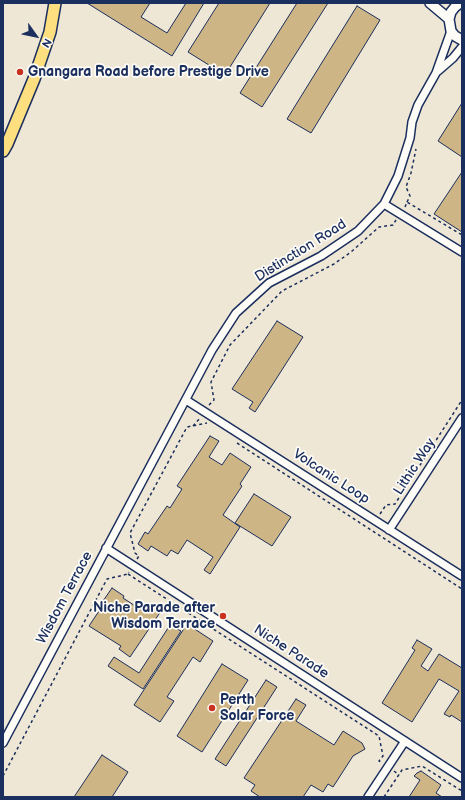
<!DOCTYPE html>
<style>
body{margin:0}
#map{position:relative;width:465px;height:800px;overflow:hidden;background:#fdfcf7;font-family:"Balsamiq Sans",sans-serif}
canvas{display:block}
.frame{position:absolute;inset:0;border:4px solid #1b2f5e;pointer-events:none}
.north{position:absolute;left:16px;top:16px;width:40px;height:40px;-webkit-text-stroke:3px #fdfcf7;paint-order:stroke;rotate:123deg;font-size:11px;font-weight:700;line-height:16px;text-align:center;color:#1b2f5e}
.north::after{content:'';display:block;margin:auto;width:14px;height:18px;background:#1b2f5e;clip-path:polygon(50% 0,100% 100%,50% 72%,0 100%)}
</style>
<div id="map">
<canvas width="465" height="800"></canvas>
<div class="frame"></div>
<div class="north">N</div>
</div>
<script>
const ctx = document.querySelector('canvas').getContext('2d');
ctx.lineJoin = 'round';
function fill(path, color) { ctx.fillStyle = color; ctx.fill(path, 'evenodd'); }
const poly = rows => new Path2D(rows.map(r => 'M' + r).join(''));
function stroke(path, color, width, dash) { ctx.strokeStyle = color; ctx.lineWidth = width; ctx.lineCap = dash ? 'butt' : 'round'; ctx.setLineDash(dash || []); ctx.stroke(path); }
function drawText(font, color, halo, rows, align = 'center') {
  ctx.font = font + ' "Balsamiq Sans",sans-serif'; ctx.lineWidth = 3.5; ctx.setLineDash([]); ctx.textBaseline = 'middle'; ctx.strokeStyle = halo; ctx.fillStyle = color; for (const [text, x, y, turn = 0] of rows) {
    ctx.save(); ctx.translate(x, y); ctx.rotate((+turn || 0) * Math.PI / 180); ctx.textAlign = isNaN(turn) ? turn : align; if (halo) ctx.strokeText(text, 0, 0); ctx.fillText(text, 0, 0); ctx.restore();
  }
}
const built = poly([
 [3,3,462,3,462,797,3,797]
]);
const building = poly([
 [87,3,150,3,141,17,167,33,186,3,204,3,172,56,87,3],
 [219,3,270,3,225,75,188,52,219,3],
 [297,3,328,3,262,107,240,93,297,3],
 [357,6,380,20,311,133,287,119,357,6],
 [462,103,462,157,438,141,462,103],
 [462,172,462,232,434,214,462,172],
 [277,321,303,337,255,412,249,408,253,402,232,389,277,321],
 [210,436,219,441,209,457,222,465,230,453,251,467,240,484,242,486,223,515,240,527,210,574,204,570,213,557,187,540,178,554,171,550,167,556,151,546,148,551,138,544,145,532,148,534,167,506,170,508,182,489,177,486,210,436],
 [254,494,291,517,272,546,235,523,254,494],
 [112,588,124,596,123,598,143,611,149,603,161,611,130,657,119,649,121,646,89,626,105,602,103,601,112,588],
 [187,624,213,641,200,662,193,657,167,697,174,701,160,722,134,705,187,624],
 [170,625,181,631,143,689,108,666,114,657,139,673,170,625],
 [417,640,432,649,421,666,428,671,439,654,462,668,462,722,451,715,450,717,444,714,459,691,439,679,412,722,382,703,415,650,412,648,417,640],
 [222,664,248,680,202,752,177,736,222,664],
 [266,680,277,687,226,766,215,759,266,680],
 [296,699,306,705,296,721,334,745,343,731,362,743,365,749,353,756,333,787,328,784,323,792,311,785,303,797,260,797,251,791,255,785,244,778,296,699],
 [102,755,128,772,112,797,74,797,102,755],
 [421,771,441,785,436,793,442,797,409,797,420,780,414,776,417,773,421,771]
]);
const path = poly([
 [407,202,410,196,406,187,411,173,416,149],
 [405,207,407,202,462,235],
 [209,405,214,400,211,382,230,345,282,291,334,264,351,252,379,227,393,225,396,220],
 [193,426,200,418],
 [237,443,462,589],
 [380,514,386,505,395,504,462,400],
 [137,559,139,556,135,553,130,533,187,427,207,423],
 [128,574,379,736,383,756,379,761,381,762],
 [394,771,399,775],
 [3,776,107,579,128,574,129,572],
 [384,797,402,770,422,766,462,791]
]);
const minor = poly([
 [438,71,453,58,462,47],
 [384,204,462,252],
 [186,400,462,576],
 [389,530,462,418],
 [106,548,462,778],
 [3,743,212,350,236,313,269,283,321,256,358,231,384,204,398,176,410,138,412,122,418,105,436,73,451,31],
 [368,797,405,741]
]);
const tertiary = poly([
 [430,3,449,19],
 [460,3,455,7,451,12,449,19,451,31,455,36,462,40]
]);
const primary = poly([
 [3,151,7,144,34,79,50,32,55,3]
]);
const markers = [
 [20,72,4,"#c8321e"],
 [223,616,4,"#c8321e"],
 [212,708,4,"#c8321e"]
];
const poiNames = [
 ["Gnangara Road before Prestige Drive",28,72],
 ["Niche Parade after",215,608,"right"],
 ["Wisdom Terrace",215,624,"right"],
 ["Perth",220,700],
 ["Solar Force",220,716]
];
const streetNames = [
 ["Distinction Road",301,251,-32],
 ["Lithic Way",415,467,-57],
 ["Volcanic Loop",331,477,33],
 ["Wisdom Terrace",65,598,-62],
 ["Niche Parade",291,652,33]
];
fill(built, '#efe7d5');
fill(building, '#ceb585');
stroke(building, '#1b2f5e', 1);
stroke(minor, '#1b2f5e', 10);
stroke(tertiary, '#1b2f5e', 12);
stroke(primary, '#1b2f5e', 14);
stroke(path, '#1b2f5e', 1.5, [3, 3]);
stroke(minor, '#fdfcf7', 7);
stroke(tertiary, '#fdfcf7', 9);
stroke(primary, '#fddf80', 11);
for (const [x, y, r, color] of markers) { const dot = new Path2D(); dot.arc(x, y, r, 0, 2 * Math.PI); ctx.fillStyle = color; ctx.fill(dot); stroke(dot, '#fdfcf7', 1.5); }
drawText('bold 14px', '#1b2f5e', '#fdfcf7', poiNames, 'left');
drawText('14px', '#1b2f5e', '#fdfcf7', streetNames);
</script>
